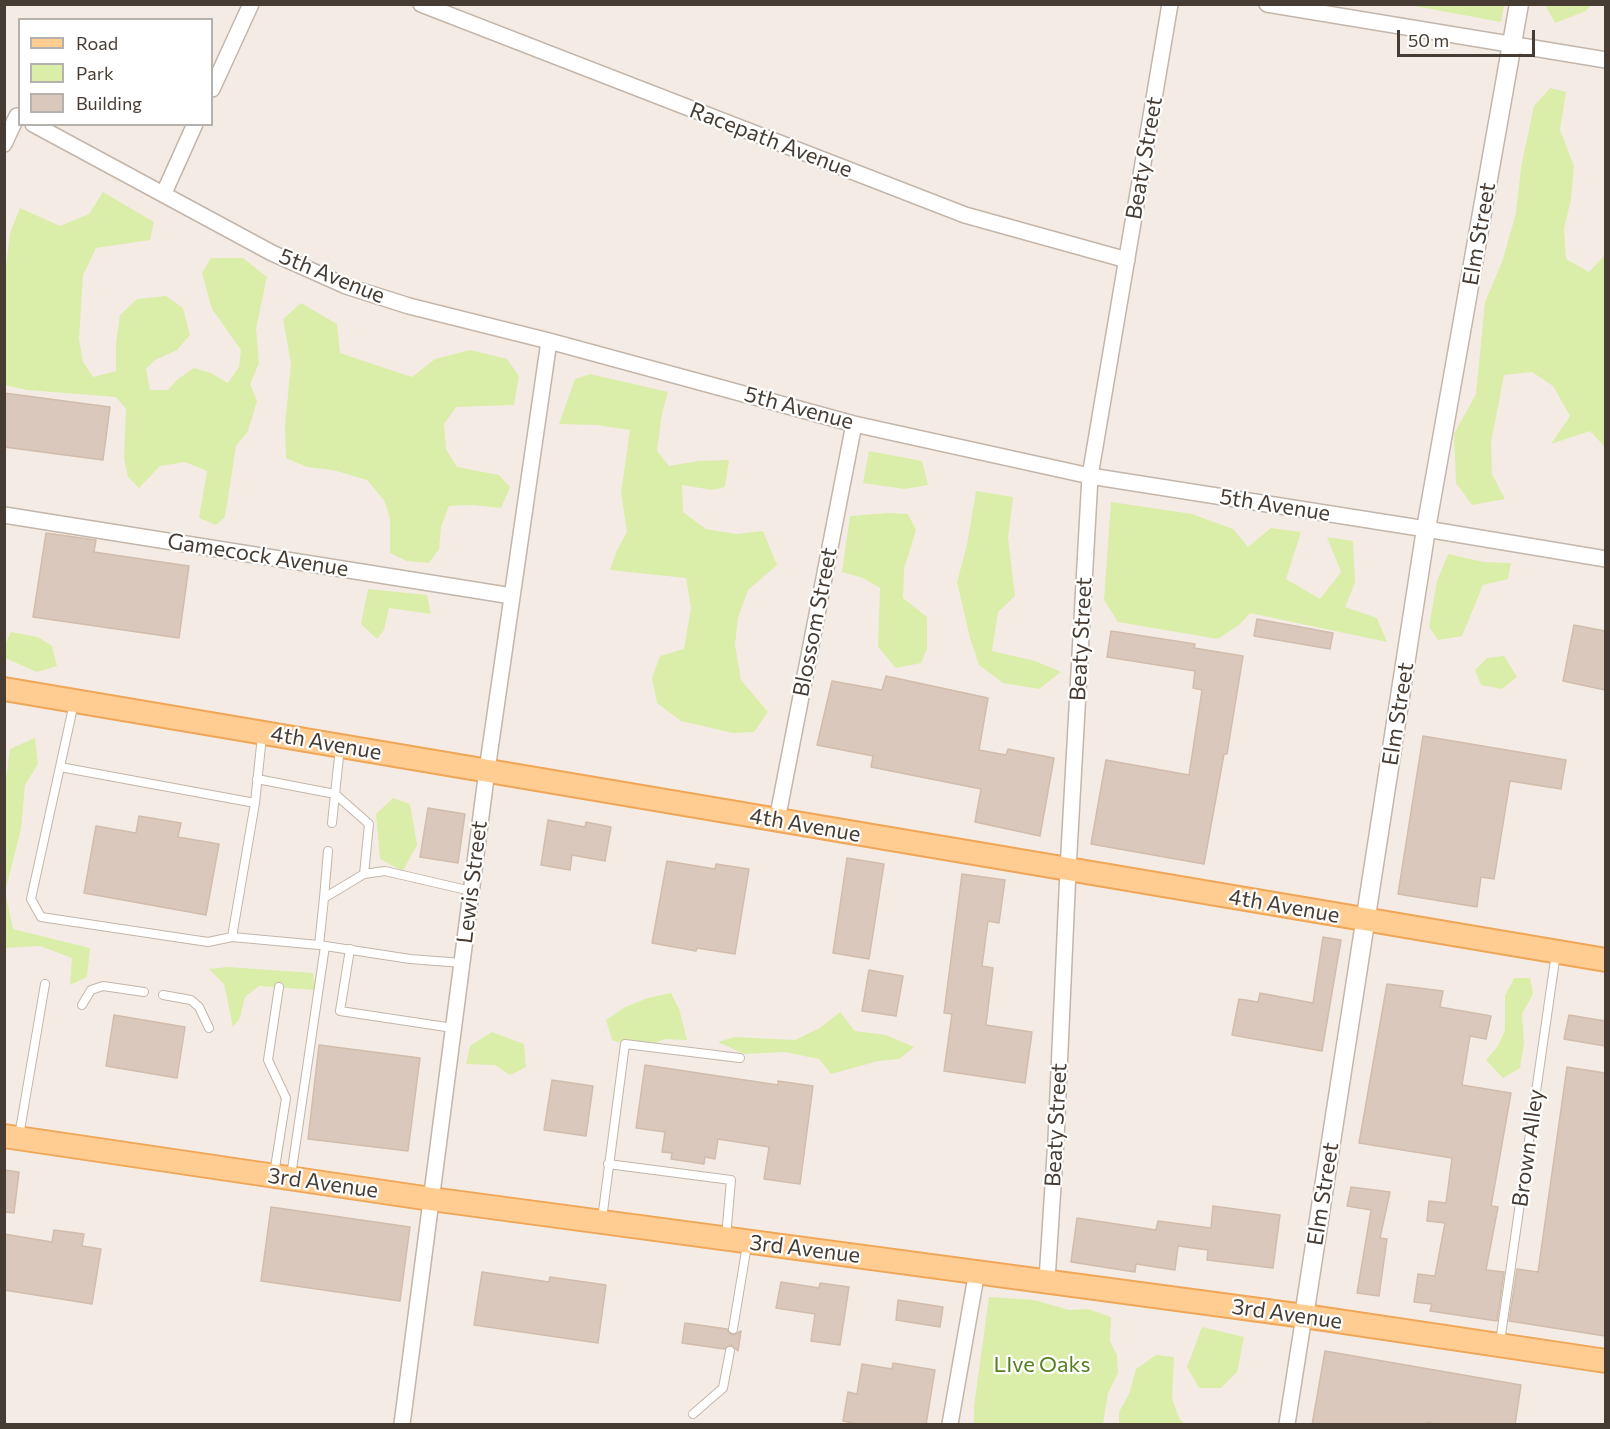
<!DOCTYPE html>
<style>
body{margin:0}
#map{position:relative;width:1610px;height:1429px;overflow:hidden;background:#f4ece4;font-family:Commissioner,sans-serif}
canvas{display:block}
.frame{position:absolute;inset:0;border:6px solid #473c33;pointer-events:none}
.legend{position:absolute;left:18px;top:18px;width:195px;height:108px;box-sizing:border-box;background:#fff;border:2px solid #b5b1ad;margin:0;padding:8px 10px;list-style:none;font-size:18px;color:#473c33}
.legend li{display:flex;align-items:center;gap:12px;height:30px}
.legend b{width:30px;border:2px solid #b5b1ad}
.scale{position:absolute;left:1397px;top:30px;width:138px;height:27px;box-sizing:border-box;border:3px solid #473c33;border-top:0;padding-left:8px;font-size:18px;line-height:21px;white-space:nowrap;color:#473c33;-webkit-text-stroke:4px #fff;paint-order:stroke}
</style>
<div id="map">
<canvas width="1610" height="1429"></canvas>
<div class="frame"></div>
<ul class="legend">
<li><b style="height:8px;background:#ffcc92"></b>Road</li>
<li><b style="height:16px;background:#daeda9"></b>Park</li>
<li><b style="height:16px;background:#dac8bc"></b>Building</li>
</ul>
<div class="scale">50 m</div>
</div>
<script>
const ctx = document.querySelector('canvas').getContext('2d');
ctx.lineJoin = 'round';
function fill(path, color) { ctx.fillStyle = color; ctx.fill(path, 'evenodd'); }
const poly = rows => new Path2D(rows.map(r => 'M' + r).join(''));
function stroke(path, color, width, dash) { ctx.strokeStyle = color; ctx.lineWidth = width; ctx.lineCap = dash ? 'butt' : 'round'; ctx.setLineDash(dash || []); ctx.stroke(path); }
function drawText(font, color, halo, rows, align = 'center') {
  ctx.font = font + ' Commissioner,sans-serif'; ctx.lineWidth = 4.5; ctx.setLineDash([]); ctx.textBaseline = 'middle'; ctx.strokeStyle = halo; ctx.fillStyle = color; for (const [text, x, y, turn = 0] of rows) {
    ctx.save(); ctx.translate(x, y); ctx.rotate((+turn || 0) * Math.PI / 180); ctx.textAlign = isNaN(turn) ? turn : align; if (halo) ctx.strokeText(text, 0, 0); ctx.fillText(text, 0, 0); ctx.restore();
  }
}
const green = poly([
 [1409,5,1504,4,1504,5,1501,22],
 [1545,5,1591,5,1586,11,1555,23],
 [1550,88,1566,92,1560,130,1574,166,1571,199,1564,229,1566,259,1589,272,1605,255,1605,447,1590,431,1551,444,1570,416,1553,386,1532,372,1504,375,1491,443,1492,474,1505,499,1472,505,1456,483,1454,434,1476,394,1485,302,1502,262,1516,213,1521,167,1534,106],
 [103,192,154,222,150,240,96,248,83,275,79,339,83,362,93,377,116,371,116,343,120,315,137,299,166,296,183,308,190,335,177,350,155,360,146,369,150,390,168,390,178,379,194,368,211,373,228,383,239,367,241,350,212,309,202,273,211,258,243,258,267,277,256,329,259,363,250,384,257,401,248,431,236,446,225,517,216,525,199,518,207,471,185,462,160,466,139,488,128,477,124,458,126,409,116,397,27,390,5,385,6,266,10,233,20,208,60,226,89,214],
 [301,303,337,324,340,353,412,377,435,359,470,350,507,359,519,376,514,405,456,407,444,424,446,449,457,467,499,475,510,487,501,508,473,505,449,506,441,527,439,549,429,563,407,561,390,553,390,518,384,500,367,480,333,470,307,467,286,458,285,426,291,364,283,319],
 [590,374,668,392,662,413,657,451,669,466,698,461,729,460,725,487,712,490,682,485,683,512,706,529,736,534,763,531,777,565,748,590,738,618,735,645,741,680,768,712,754,732,733,733,681,721,657,703,652,678,660,656,684,649,691,608,686,578,610,570,616,552,627,532,621,493,630,430,597,425,559,424,575,379],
 [869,451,922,461,928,485,905,489,863,483],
 [976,491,1013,497,1008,538,1015,596,998,612,992,651,1035,661,1061,672,1039,689,1003,683,979,665,970,638,957,582,967,545],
 [1111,502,1192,514,1233,529,1248,547,1271,528,1301,532,1286,579,1320,599,1341,572,1327,537,1353,541,1355,583,1345,607,1377,618,1387,642,1250,613,1240,624,1218,639,1118,622,1104,600],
 [888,513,908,514,916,530,904,569,903,598,927,617,927,649,921,663,896,668,878,647,880,588,863,578,842,572,850,516],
 [1448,554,1484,562,1511,563,1508,579,1483,585,1462,636,1438,640,1429,627,1437,581],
 [368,589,427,595,431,614,389,608,384,630,377,639,361,624],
 [11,632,38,637,52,646,57,666,37,672,5,658,5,645],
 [1504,656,1517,677,1502,689,1481,685,1475,670,1487,658],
 [35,738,38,764,25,785,21,829,5,892,13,929,90,948,87,977,70,985,72,958,40,946,5,948,4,794,10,749],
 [393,798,410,804,417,845,403,871,380,859,376,814],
 [228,967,313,973,315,990,259,986,245,997,240,1018,233,1027,224,984,209,969],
 [1514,978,1530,978,1533,994,1522,1014,1524,1043,1520,1068,1503,1078,1486,1060,1498,1046,1505,1030,1505,996],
 [671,993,679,1009,687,1040,665,1039,640,1049,612,1040,606,1020,625,1007,648,998],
 [840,1012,855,1031,886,1035,914,1047,899,1059,878,1061,831,1074,819,1059,785,1052,744,1054,718,1042,735,1037,795,1040,820,1028],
 [492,1032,524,1044,526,1067,510,1075,495,1065,466,1064,470,1046],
 [989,1297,1034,1300,1069,1310,1088,1309,1111,1317,1110,1341,1117,1355,1118,1373,1108,1393,1103,1424,974,1424,974,1406],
 [1202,1327,1244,1337,1237,1372,1221,1388,1199,1388,1187,1367],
 [1156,1355,1174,1357,1172,1399,1180,1420,1185,1424,1119,1424,1119,1412,1129,1394,1136,1369]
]);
const building = poly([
 [4,393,110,407,103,460,4,447,4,393],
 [46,533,96,540,94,552,189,566,179,638,33,617,46,533],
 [1257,619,1333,633,1330,649,1254,636,1257,619],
 [1574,625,1605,631,1605,690,1563,681,1574,625],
 [1111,631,1195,644,1194,648,1243,656,1227,754,1224,754,1204,864,1091,844,1106,760,1189,775,1202,690,1193,688,1195,671,1107,657,1111,631],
 [886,676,988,698,979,750,1006,755,1008,749,1054,758,1040,836,975,822,981,789,871,767,873,756,817,745,832,681,882,690,886,676],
 [1423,736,1566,760,1561,789,1510,781,1494,879,1481,877,1477,907,1398,894,1423,736],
 [428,808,465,814,458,863,420,857,428,808],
 [139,816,181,823,178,837,219,844,206,915,84,893,96,826,136,833,139,816],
 [548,820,585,827,586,822,611,827,605,861,572,855,570,870,541,865,548,820],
 [847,858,884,864,869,959,833,953,847,858],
 [667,861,715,869,716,864,749,869,735,954,697,948,696,951,652,943,667,861],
 [962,874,1005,880,999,923,988,921,982,966,993,968,986,1025,1032,1032,1025,1083,944,1071,952,1014,944,1013,962,874],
 [1323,937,1341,940,1322,1051,1232,1035,1239,999,1258,1002,1260,993,1313,1003,1323,937],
 [869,970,903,976,896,1016,862,1011,869,970],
 [1387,984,1443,991,1440,1007,1491,1016,1486,1039,1470,1036,1462,1085,1511,1093,1491,1206,1498,1207,1486,1270,1504,1272,1497,1321,1430,1311,1432,1304,1414,1302,1418,1274,1435,1276,1445,1223,1427,1221,1429,1201,1446,1203,1452,1158,1359,1143,1387,984],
 [114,1015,185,1027,177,1078,106,1066,114,1015],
 [1569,1015,1605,1021,1605,1046,1564,1039,1569,1015],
 [319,1045,420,1058,408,1151,308,1139,319,1045],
 [645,1065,778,1085,778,1081,813,1086,800,1184,764,1179,769,1147,718,1139,715,1159,705,1157,704,1164,671,1159,672,1153,662,1152,665,1132,636,1128,645,1065],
 [1567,1067,1605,1073,1605,1336,1509,1321,1517,1269,1538,1272,1567,1067],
 [552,1080,593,1086,586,1136,544,1130,552,1080],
 [4,1170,19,1172,14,1213,4,1212,4,1170],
 [1351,1187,1390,1192,1380,1238,1387,1239,1379,1296,1357,1293,1371,1210,1347,1206,1351,1187],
 [1213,1206,1280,1215,1273,1268,1207,1260,1208,1250,1178,1246,1175,1270,1136,1264,1135,1272,1071,1262,1077,1218,1156,1230,1158,1221,1211,1228,1213,1206],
 [271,1207,410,1227,400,1301,261,1281,271,1207],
 [54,1230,84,1234,82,1246,101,1249,92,1304,4,1290,4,1234,52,1242,54,1230],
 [482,1272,549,1282,550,1277,606,1285,598,1343,474,1325,482,1272],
 [781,1282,819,1288,820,1283,849,1287,840,1345,811,1341,815,1314,776,1308,781,1282],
 [898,1300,943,1307,940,1327,896,1320,898,1300],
 [685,1323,727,1329,729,1333,733,1335,741,1331,738,1351,731,1345,724,1349,682,1343,685,1323],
 [1325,1351,1521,1385,1515,1425,1441,1425,1427,1422,1426,1425,1312,1425,1325,1351],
 [893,1363,935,1370,926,1425,853,1425,853,1423,843,1421,848,1392,857,1394,862,1364,892,1369,893,1363]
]);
const service = poly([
 [74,703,31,899,41,917,208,942,232,937,319,945,410,959,462,963],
 [60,767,255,803,232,937],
 [257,779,335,794,369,824,364,874],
 [255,803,262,736],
 [332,823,340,747],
 [324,898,328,851],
 [319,945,324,898,364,874,385,871,471,891],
 [350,949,340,1011,453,1028],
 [163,995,191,1000,199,1007,209,1028],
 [82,1005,91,990,103,986,144,992],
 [19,1136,45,984],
 [608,1164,731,1180,726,1237],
 [274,1174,286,1098,268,1060,279,987],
 [291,1176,325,946],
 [602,1219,625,1044,740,1058],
 [733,1329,747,1245],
 [1500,1342,1556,953],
 [693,1414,723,1388,730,1351]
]);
const minor = poly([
 [421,4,965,215,1127,260],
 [1267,4,1606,60],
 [212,89,251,4],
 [33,124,272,253,346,286,409,306,549,341,854,424,1090,476,1426,529,1606,559],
 [4,144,17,116],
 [164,193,195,124],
 [4,515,512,596],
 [777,820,854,424],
 [1047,1280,1056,1139,1068,870,1090,476,1170,4],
 [402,1424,487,770,549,341],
 [950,1424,977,1271],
 [1287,1424,1304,1316]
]);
const tertiary = poly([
 [1304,1316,1426,529,1519,4]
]);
const primary = poly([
 [4,689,1606,960],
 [4,1136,431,1199,1304,1316,1606,1361]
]);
const streetNames = [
 ["Racepath Avenue",771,140,21],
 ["Beaty Street",1144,158,-80],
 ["Elm Street",1479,234,-80],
 ["5th Avenue",332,276,22],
 ["5th Avenue",799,408,15],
 ["5th Avenue",1275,505,9],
 ["Gamecock Avenue",258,555,9],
 ["Blossom Street",815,622,-79],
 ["Beaty Street",1081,639,-87],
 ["Elm Street",1398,714,-81],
 ["4th Avenue",326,743,10],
 ["4th Avenue",805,825,10],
 ["Lewis Street",472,882,-83],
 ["4th Avenue",1284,906,10],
 ["Beaty Street",1056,1125,-87],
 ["Brown Alley",1528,1148,-82],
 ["3rd Avenue",323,1183,8],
 ["Elm Street",1323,1194,-81],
 ["3rd Avenue",805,1249,7],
 ["3rd Avenue",1287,1314,8]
];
const parkNames = [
 ["LIve Oaks",1042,1365]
];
fill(green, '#daeda9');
fill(building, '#dac8bc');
stroke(building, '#d2bcab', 1.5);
stroke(service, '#c3b5a9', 10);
stroke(minor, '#c3b5a9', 18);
stroke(tertiary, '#c3b5a9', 21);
stroke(primary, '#f0a657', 26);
stroke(service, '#fff', 8);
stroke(minor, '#fff', 15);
stroke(tertiary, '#fff', 18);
stroke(primary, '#ffcc92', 22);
drawText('22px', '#473c33', '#fff', streetNames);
drawText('22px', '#557f21', '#fff', parkNames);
</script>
